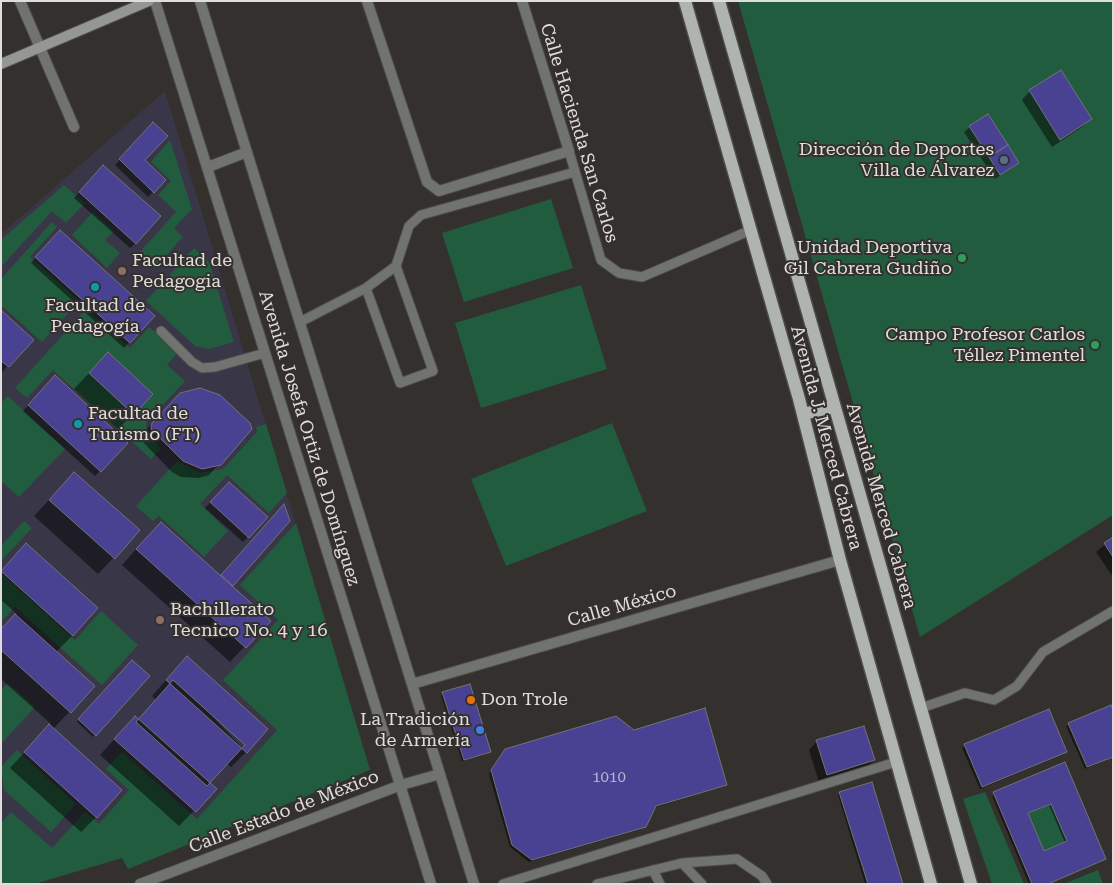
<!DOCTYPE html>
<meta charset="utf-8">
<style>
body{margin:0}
#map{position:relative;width:1114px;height:885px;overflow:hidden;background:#34302e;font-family:"Roboto Serif",serif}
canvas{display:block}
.frame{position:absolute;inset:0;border:2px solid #e0dddc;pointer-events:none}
</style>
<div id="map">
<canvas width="1114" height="885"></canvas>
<div class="frame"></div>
</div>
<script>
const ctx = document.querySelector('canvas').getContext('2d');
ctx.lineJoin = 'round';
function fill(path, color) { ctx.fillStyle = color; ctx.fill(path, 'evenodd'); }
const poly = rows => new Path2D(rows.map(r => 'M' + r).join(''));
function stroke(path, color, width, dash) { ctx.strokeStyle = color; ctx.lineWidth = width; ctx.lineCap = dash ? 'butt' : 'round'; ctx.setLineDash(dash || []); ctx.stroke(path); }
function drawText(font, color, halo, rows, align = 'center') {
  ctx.font = font + ' "Roboto Serif",serif'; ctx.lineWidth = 4; ctx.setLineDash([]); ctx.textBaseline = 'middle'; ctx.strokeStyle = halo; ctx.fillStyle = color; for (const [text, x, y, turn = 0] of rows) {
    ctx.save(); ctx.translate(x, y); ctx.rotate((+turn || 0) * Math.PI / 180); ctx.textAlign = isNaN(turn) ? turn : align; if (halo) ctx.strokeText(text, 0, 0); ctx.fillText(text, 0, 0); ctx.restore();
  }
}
const education = poly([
 [165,91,370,770,128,869,122,858,34,884,1,884,1,234]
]);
const green = poly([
 [738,1,1113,1,1113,515,920,637],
 [170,140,192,209,174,228,183,237,155,268,139,253,176,212,158,195,171,181,151,162],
 [64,185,85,203,66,223,52,211,1,267,1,240],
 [551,199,573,268,464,302,442,233],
 [93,212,114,231,105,240,120,253,107,268,72,235],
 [52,222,57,227,30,257,79,301,42,342,1,305,1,279],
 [194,248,209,262,234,342,209,349,195,346,146,301],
 [581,285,607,369,481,408,455,323],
 [86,309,130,348,149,327,178,352,167,365,185,381,146,423,147,435,161,448,151,459,53,370,27,398,15,388],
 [8,396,65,449,19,497,1,481,1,403],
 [612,423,647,511,506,566,471,479],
 [266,424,287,493,269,513,227,475,200,504,228,531,204,557,159,516,153,521,136,506,177,461,200,473,223,469,257,432,256,427],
 [24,521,32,528,1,561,1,546],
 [296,523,370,770,128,869,122,858,34,884,1,884,1,823,11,812,52,848,85,812,99,824,129,790,106,769,122,752,197,819,277,730,223,680,278,620,240,585],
 [1,573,75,640,101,611,138,645,102,685,15,607,1,622],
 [8,683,35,707,1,744,1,690],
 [17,750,76,804,51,832,4,790,1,767],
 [985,792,1024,884,992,884,963,799],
 [1051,804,1067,841,1044,851,1028,813],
 [1098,870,1103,884,1063,884]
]);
const shadow = poly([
 [1030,91,1091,119,1082,127,1052,147,1022,100],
 [153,124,143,160,164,180,148,197,115,165],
 [970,127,1017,163,995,179,964,132],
 [98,171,136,243,130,248,74,198],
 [55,236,153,316,124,348,31,263],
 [1,312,32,340,1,373],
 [92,370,133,414,118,429,74,389],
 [50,382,100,471,95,476,23,411],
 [169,406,250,426,249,432,209,475,199,478,181,477,172,472,141,440,141,435],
 [229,483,266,517,243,542,205,508],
 [59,489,139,531,98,574,34,516],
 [283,506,289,521,231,586,269,621,230,662,122,565,145,539,220,577],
 [1113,538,1113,577,1096,552],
 [26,544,73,635,56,652,94,686,53,729,96,817,81,832,10,768,51,724,1,679,1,630,17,614,1,600,1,570],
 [132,661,148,676,93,737,77,722],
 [172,673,246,752,231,767,226,763,208,783,215,789,179,826,100,755,120,733,138,720,156,700,152,696],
 [443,693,490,751,487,754,462,761,441,696],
 [1048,711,1063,754,980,789,962,748],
 [1113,713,1113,757,1085,769,1066,726],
 [634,731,725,785,654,808,642,829,529,862,510,847,489,774,503,753],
 [817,741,874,760,866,768,819,782,809,750],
 [1064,764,1105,859,1049,884,1029,884,992,796],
 [1049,805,1065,843,1043,852,1027,814],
 [840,793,902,884,865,884,838,795]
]);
const building = poly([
 [1061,70,1092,119,1060,140,1029,90,1061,70],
 [988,114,1008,145,989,157,969,126,988,114],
 [153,122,168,136,145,160,166,180,154,193,119,159,153,122],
 [1008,145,1019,163,1000,175,989,157,1008,145],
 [103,165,161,216,136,244,79,192,103,165],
 [60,230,155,316,130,343,35,257,60,230],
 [1,310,34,340,9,367,1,361,1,310],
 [108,352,153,394,134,415,89,373,108,352],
 [55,375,128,443,101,472,28,405,55,375],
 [200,388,220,395,250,423,252,429,221,465,202,469,183,461,151,429,152,423,180,393,200,388],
 [74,472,140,530,115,559,49,500,74,472],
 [229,482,268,517,249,538,210,502,229,482],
 [284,504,290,521,233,586,221,575,284,504],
 [161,522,271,621,246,648,136,549,161,522],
 [1113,537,1113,557,1104,543,1113,537],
 [26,543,98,608,73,636,1,571,26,543],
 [15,614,95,686,71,713,1,650,1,629,15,614],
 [187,656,268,729,247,753,166,680,187,656],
 [132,660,150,676,96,736,78,719,132,660],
 [173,680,245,745,207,786,136,722,173,680],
 [470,684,491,752,464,760,442,692,470,684],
 [1111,705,1113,710,1113,757,1087,767,1068,723,1111,705],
 [705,708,727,785,656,806,646,827,532,860,512,845,491,770,505,749,616,716,634,730,705,708],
 [1049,709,1067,752,982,787,964,744,1049,709],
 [135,716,217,789,196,812,114,739,135,716],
 [49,724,122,790,97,818,24,752,49,724],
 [864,726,875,760,827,775,816,740,864,726],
 [1065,762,1106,859,1048,884,1032,884,993,792,1065,762],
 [1051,804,1067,841,1044,851,1028,813,1051,804],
 [872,782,903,884,868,884,839,792,872,782]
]);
const lane = poly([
 [569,151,601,260,619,273,642,277,751,230],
 [366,288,400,383,433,371,396,266],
 [300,322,366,288,396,266,409,226,421,215,575,172],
 [161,331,192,362,202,368,215,367,265,353],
 [921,708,965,693,994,700,1017,686,1043,652,1113,611],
 [682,863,702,884],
 [653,870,660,884],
 [503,884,896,762],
 [597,884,682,863,737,859,762,876,767,884]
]);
const street = poly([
 [20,1,74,127],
 [155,1,431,884],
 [200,1,474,884],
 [367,1,427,182,439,191,569,151,522,1],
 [208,167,247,152],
 [412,684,840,560],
 [140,884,401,785,440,774]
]);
const secondary = poly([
 [1,64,149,1]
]);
const primary = poly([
 [685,1,799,399,840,560,931,884],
 [719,1,971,884],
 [803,414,834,407]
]);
const markers = [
 [1004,160,5,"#5c6f8a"],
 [962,258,5,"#2e9e5b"],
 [122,271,5,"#8d6e63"],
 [95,287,5,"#0f9aa8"],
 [1095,345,5,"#2e9e5b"],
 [78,424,5,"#0f9aa8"],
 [160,620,5,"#8d6e63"],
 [471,700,5,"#e8710a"],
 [480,730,5,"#3f7fe0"]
];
const numberNames = [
 ["1010",609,778]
];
const streetNames = [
 ["Calle Hacienda San Carlos",579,133,73],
 ["Avenida Josefa Ortiz de Domínguez",309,438,73],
 ["Avenida J. Merced Cabrera",826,438,75],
 ["Avenida Merced Cabrera",881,506,74],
 ["Calle México",622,606,-16],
 ["Calle Estado de México",284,812,-21]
];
const poiNames = [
 ["Dirección de Deportes",994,150],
 ["Villa de Álvarez",994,171],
 ["Unidad Deportiva",952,248],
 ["Gil Cabrera Gudiño",952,269],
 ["Facultad de",132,261,"left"],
 ["Pedagogia",132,282,"left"],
 ["Facultad de",95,306,"center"],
 ["Pedagogía",95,327,"center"],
 ["Campo Profesor Carlos",1085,335],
 ["Téllez Pimentel",1085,356],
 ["Facultad de",88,414,"left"],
 ["Turismo (FT)",88,435,"left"],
 ["Bachillerato",170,610,"left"],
 ["Tecnico No. 4 y 16",170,631,"left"],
 ["Don Trole",481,700,"left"],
 ["La Tradición",470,720],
 ["de Armería",470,741]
];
fill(education, '#393647');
fill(green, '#225c3f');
fill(shadow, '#0007');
fill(building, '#494293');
stroke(building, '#727276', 1);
stroke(lane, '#504c4a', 11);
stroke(street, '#504c4a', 12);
stroke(secondary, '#504c4a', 12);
stroke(primary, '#504c4a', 15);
stroke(lane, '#717371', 9);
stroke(street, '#717371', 10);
stroke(secondary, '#959795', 10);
stroke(primary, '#b0b4b1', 12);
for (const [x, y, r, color] of markers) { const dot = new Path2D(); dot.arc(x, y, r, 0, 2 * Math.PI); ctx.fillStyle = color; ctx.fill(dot); stroke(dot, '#34302e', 2); }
drawText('15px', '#bab6ca', null, numberNames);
drawText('18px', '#e0dddc', '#34302e', streetNames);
drawText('18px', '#e0dddc', '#34302e', poiNames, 'right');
</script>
